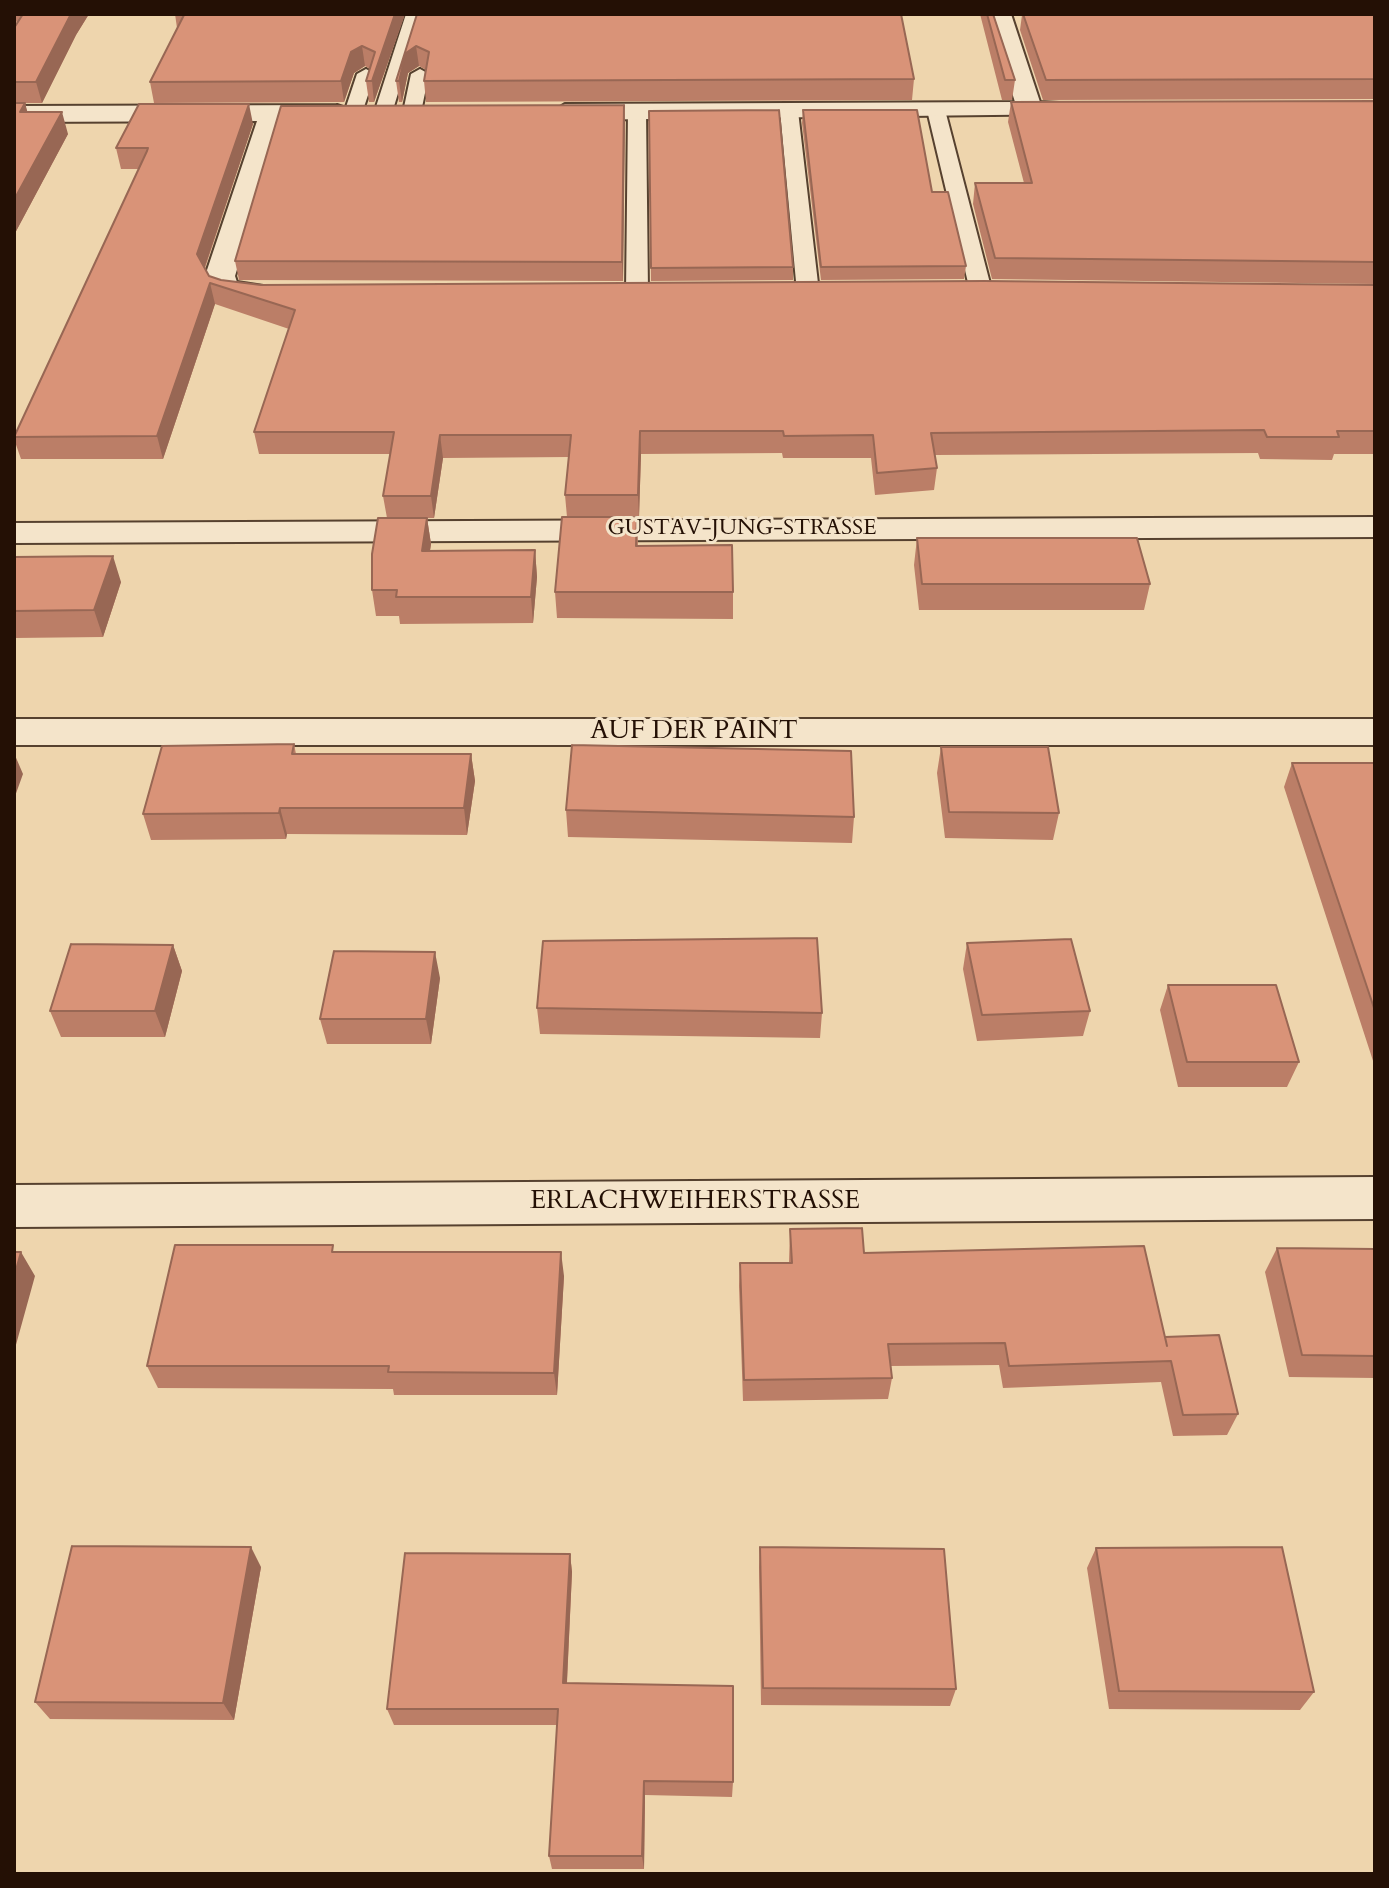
<!DOCTYPE html>
<style>
body{margin:0}
#map{position:relative;width:1389px;height:1888px;overflow:hidden;background:#eed5ad;font-family:Cardo,serif}
canvas{display:block}
.frame{position:absolute;inset:0;border:16px solid #241005;pointer-events:none}
</style>
<div id="map">
<canvas width="1389" height="1888"></canvas>
<div class="frame"></div>
</div>
<script>
const ctx = document.querySelector('canvas').getContext('2d');
ctx.lineJoin = 'round';
const poly = rows => new Path2D(rows.map(r => 'M' + r).join(''));
function stroke(path, color, width, dash) { ctx.strokeStyle = color; ctx.lineWidth = width; ctx.lineCap = dash ? 'butt' : 'round'; ctx.setLineDash(dash || []); ctx.stroke(path); }
function fill(path, color) { ctx.fillStyle = color; ctx.fill(path, 'evenodd'); }
function drawText(font, color, halo, rows, align = 'center') {
  ctx.font = font + ' Cardo,serif'; ctx.lineWidth = 6; ctx.setLineDash([]); ctx.textBaseline = 'middle'; ctx.strokeStyle = halo; ctx.fillStyle = color; for (const [text, x, y, turn = 0] of rows) {
    ctx.save(); ctx.translate(x, y); ctx.rotate((+turn || 0) * Math.PI / 180); ctx.textAlign = isNaN(turn) ? turn : align; if (halo) ctx.strokeText(text, 0, 0); ctx.fillText(text, 0, 0); ctx.restore();
  }
}
const service = poly([
 [406,14,422,14,392,113,390,117,376,117,374,113,406,14],
 [366,69,375,74,362,113,360,117,346,117,344,113,357,74,366,69],
 [420,69,429,74,421,112,412,118,403,112,411,74,420,69],
 [936,104,945,110,992,291,989,296,973,296,970,291,927,110,936,104],
 [637,105,646,111,648,292,637,298,626,292,628,111,637,105],
 [789,105,798,111,819,292,808,298,797,292,780,111,789,105]
]);
const minor = poly([
 [987,14,1011,14,1040,102,1078,104,1082,109,1078,114,565,120,552,112,565,104,1015,102,987,14],
 [337,105,346,108,350,113,346,118,282,121,235,276,237,282,283,289,288,295,283,301,273,304,216,296,205,276,257,121,14,122,14,106,337,105],
 [1375,517,1375,537,14,543,14,523,1375,517],
 [14,719,1375,719,1375,745,14,745,14,719],
 [1375,1177,1375,1219,14,1227,14,1185,1375,1177]
]);
const wall = poly([
 [14,14,89,14,76,35,42,103,25,103,27,112,68,134,14,235,14,28,17,24],
 [175,14,405,14,374,102,369,102,366,81,370,69,365,66,354,73,344,102,154,103,150,82,177,28],
 [417,14,914,79,912,100,426,102,424,81,426,70,419,66,408,73,402,102,399,102,396,81],
 [980,14,993,14,1015,80,1012,100,1002,100],
 [1014,14,1375,14,1375,99,1043,100,1020,30,1022,15],
 [1375,101,1375,284,992,279,973,204,975,183,1024,183,1008,122,1011,102],
 [624,105,623,281,239,280,235,261],
 [803,110,932,192,966,266,964,279,821,280,802,123],
 [649,111,793,267,793,280,651,281],
 [253,124,205,268,209,276,221,280,261,285,1375,285,1375,454,1334,454,1332,460,1260,459,1258,453,935,455,937,468,934,490,875,495,871,458,783,458,782,453,641,454,639,517,637,517,638,546,733,592,733,619,557,618,555,592,567,517,565,495,569,457,443,458,434,518,427,518,431,544,430,550,535,550,537,577,533,623,400,624,399,616,376,616,372,590,387,518,383,496,390,454,259,454,254,432,289,329,215,304,163,459,21,459,14,439,14,437,139,169,121,169,116,148],
 [917,538,1150,584,1144,610,919,610,914,565],
 [14,557,121,582,103,637,14,638],
 [294,744,296,754,471,754,475,781,467,835,287,834,286,839,151,840,143,814],
 [941,747,1059,813,1053,840,945,838,937,773],
 [1292,763,1375,763,1375,1067,1284,787],
 [566,810,854,817,852,843,568,837],
 [967,943,1090,1011,1083,1036,977,1041,963,969],
 [173,945,182,971,165,1037,61,1037,50,1011],
 [440,978,431,1044,327,1044,320,1019],
 [1168,985,1299,1062,1287,1087,1178,1087,1160,1010],
 [537,1008,822,1013,820,1038,540,1034],
 [790,1229,864,1253,1165,1337,1238,1414,1227,1435,1173,1436,1161,1382,1003,1388,999,1365,891,1366,892,1378,888,1399,743,1401,739,1286,740,1263,789,1263],
 [1277,1248,1375,1249,1375,1378,1289,1377,1265,1272],
 [335,1252,564,1276,557,1395,394,1395,393,1389,158,1388,147,1366],
 [760,1547,956,1689,950,1706,761,1705,759,1567],
 [1096,1548,1314,1692,1300,1710,1109,1709,1087,1568],
 [570,1554,572,1572,567,1683,733,1782,732,1797,645,1795,644,1869,552,1869,549,1856,557,1725,394,1725,387,1709],
 [261,1567,234,1720,50,1719,35,1702]
]);
const shadedWall = poly([
 [71,14,89,14,76,35,42,103,36,82],
 [395,14,405,14,374,102,372,81],
 [362,46,365,66,354,73,344,102,341,81,351,52],
 [416,46,419,66,408,73,402,102,399,81,406,53],
 [25,103,31,125,20,112],
 [249,104,253,124,202,275,197,254],
 [624,105,625,123,623,281,622,262],
 [62,112,68,134,14,235,14,200],
 [210,283,215,304,163,459,157,436],
 [640,431,641,454,639,517,638,495],
 [440,435,443,458,434,518,431,496],
 [427,518,431,544,426,577,422,551],
 [535,550,537,577,533,623,531,597],
 [113,556,121,582,103,637,94,610],
 [14,753,23,774,14,799],
 [471,754,475,781,467,835,464,808],
 [280,808,287,834,286,839,279,813],
 [173,945,182,971,165,1037,155,1011],
 [435,952,440,978,431,1044,426,1019],
 [21,1252,35,1276,14,1352,14,1277],
 [561,1252,564,1276,557,1395,554,1373],
 [251,1547,261,1567,234,1720,223,1703],
 [570,1554,572,1572,566,1700,563,1683],
 [644,1781,645,1795,644,1869,642,1856]
]);
const building = poly([
 [23,14,71,14,36,82,14,82,14,28,23,14],
 [175,14,395,14,372,81,366,81,375,52,362,46,351,52,341,81,150,82,184,15,174,15,175,14],
 [417,14,901,14,914,79,424,81,429,52,416,46,406,53,399,81,396,81,417,14],
 [987,14,993,14,1015,80,1005,80,987,14],
 [1023,14,1375,14,1375,79,1046,80,1023,14],
 [1375,101,1375,262,995,258,975,183,1032,183,1011,102,1375,101],
 [14,103,25,103,20,112,62,112,14,200,14,103],
 [139,104,249,104,197,254,209,276,221,280,261,285,984,281,1375,285,1375,431,1337,431,1339,437,1267,437,1264,430,931,433,937,468,877,473,873,435,784,436,783,431,640,431,638,495,565,495,571,435,440,435,431,496,383,496,394,432,254,432,295,310,210,283,157,436,14,437,147,151,148,148,116,148,139,104],
 [624,105,622,262,235,261,281,106,624,105],
 [779,110,793,267,651,268,649,111,779,110],
 [803,110,917,110,932,192,948,192,966,266,821,267,803,110],
 [562,517,637,517,636,546,732,545,733,592,555,592,562,517],
 [378,518,427,518,422,551,535,550,531,597,396,597,397,590,372,590,372,554,378,518],
 [917,538,1137,538,1150,584,922,584,917,538],
 [113,556,94,610,14,611,14,557,113,556],
 [294,744,292,754,471,754,464,808,280,808,279,813,143,814,162,746,294,744],
 [572,745,851,751,854,817,566,810,572,745],
 [941,747,1048,747,1059,813,949,812,941,747],
 [1292,763,1375,763,1375,1011,1292,763],
 [817,938,822,1013,537,1008,543,941,817,938],
 [1071,939,1090,1011,982,1015,967,943,1071,939],
 [71,944,173,945,155,1011,50,1011,71,944],
 [334,951,435,952,426,1019,320,1019,334,951],
 [1168,985,1276,985,1299,1062,1187,1062,1168,985],
 [862,1228,864,1253,1144,1246,1167,1346,1165,1337,1219,1335,1238,1414,1183,1415,1171,1361,1009,1366,1005,1343,888,1344,892,1378,744,1380,740,1263,792,1263,790,1229,862,1228],
 [175,1245,333,1245,332,1252,561,1252,554,1373,388,1372,389,1366,147,1366,175,1245],
 [1277,1248,1375,1249,1375,1356,1302,1355,1277,1248],
 [14,1252,21,1252,14,1277,14,1252],
 [72,1546,251,1547,223,1703,35,1702,72,1546],
 [760,1547,944,1549,956,1689,763,1688,760,1547],
 [1282,1547,1314,1692,1119,1691,1096,1548,1282,1547],
 [405,1553,570,1554,563,1683,733,1686,733,1782,644,1781,642,1856,549,1856,558,1709,387,1709,405,1553]
]);
const farStreetnames = [
 ["GUSTAV-JUNG-STRASSE",742,529]
];
const streetNames = [
 ["AUF DER PAINT",694,732],
 ["ERLACHWEIHERSTRASSE",695,1202]
];
stroke(service, '#56412f', 4);
stroke(minor, '#56412f', 4);
fill(service, '#f4e4ca');
fill(minor, '#f4e4ca');
fill(wall, '#bb7e67');
fill(shadedWall, '#986754');
fill(building, '#d99378');
stroke(building, '#986754', 2);
drawText('22px', '#241005', '#f4e4ca', farStreetnames);
drawText('26px', '#241005', '#f4e4ca', streetNames);
</script>
